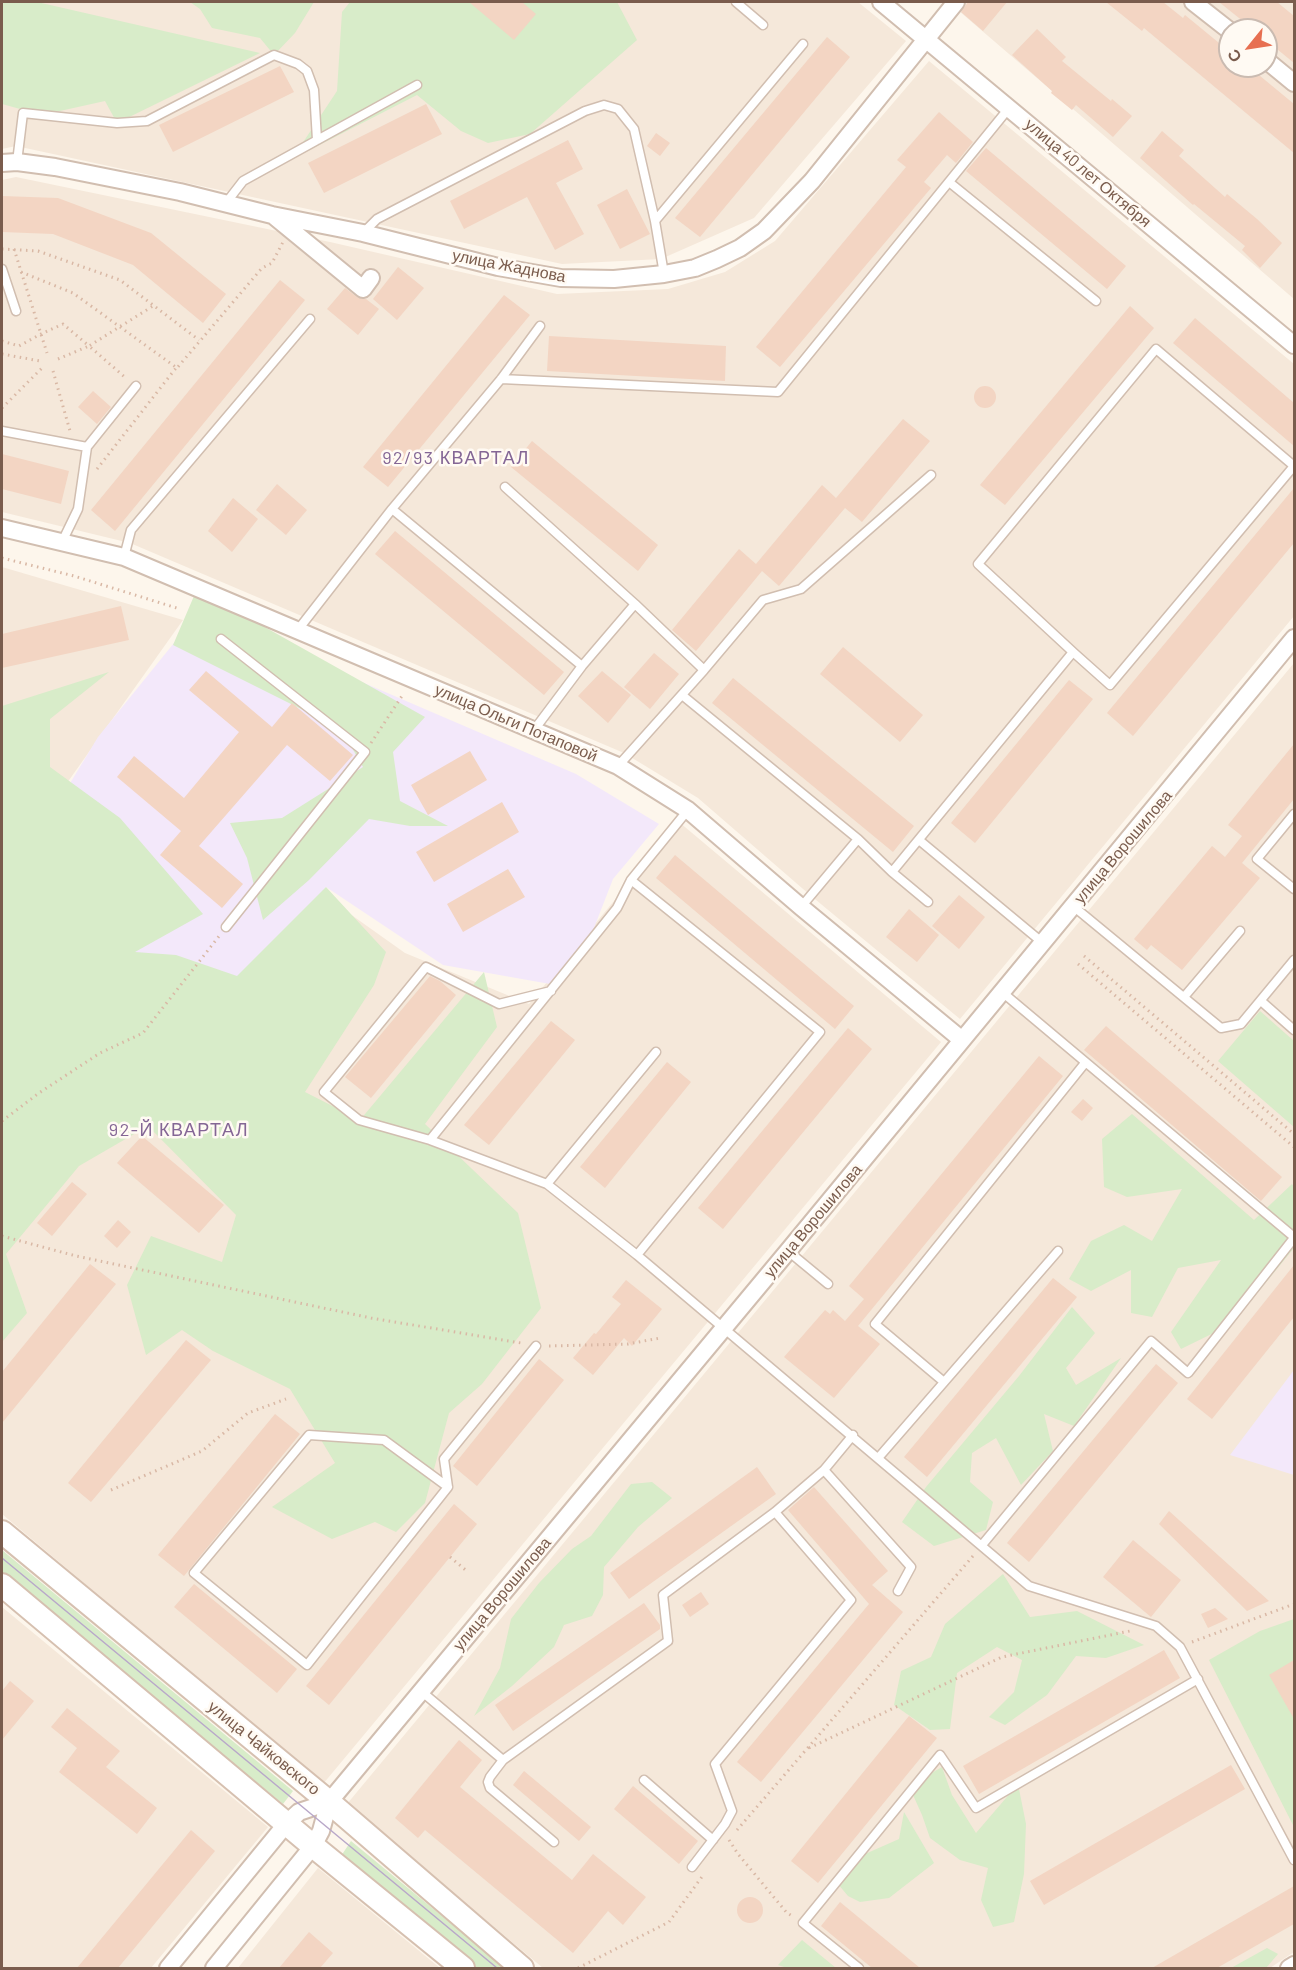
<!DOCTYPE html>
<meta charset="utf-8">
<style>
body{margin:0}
#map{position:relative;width:1296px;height:1970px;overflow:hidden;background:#fdf6ec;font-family:Barlow,sans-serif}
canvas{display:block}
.frame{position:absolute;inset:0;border:3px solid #7a5c4d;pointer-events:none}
.north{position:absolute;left:1218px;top:18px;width:60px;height:60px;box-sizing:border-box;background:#fffaf3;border:2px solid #cabbb1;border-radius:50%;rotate:240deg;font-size:16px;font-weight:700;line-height:24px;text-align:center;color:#7a5c4d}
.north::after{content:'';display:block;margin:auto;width:21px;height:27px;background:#e76f51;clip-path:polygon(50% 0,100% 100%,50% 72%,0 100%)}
</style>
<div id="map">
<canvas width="1296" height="1970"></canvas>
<div class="frame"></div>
<div class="north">С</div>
</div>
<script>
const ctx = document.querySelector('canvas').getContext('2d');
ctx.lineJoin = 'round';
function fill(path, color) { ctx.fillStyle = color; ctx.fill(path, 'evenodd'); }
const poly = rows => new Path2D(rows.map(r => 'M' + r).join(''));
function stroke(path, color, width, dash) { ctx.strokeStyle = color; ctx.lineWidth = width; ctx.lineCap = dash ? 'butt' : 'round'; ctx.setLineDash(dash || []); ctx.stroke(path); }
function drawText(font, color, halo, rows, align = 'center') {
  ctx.font = font + ' Barlow,sans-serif'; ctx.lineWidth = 5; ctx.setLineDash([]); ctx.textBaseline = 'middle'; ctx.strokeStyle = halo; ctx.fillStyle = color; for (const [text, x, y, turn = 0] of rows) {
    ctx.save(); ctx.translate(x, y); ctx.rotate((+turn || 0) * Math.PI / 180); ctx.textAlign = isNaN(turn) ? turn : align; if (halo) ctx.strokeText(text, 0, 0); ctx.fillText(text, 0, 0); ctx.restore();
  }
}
const residential = poly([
 [2,2,858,2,906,41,754,218,661,259,562,264,16,146,2,149],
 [966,2,1294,2,1294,299,959,11],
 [1230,30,1266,30,1266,66,1230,66],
 [929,61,1294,364,1294,616,960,1019,810,895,698,798,624,753,130,543,2,512,2,180,16,177,330,242,557,294,668,289,725,272,775,241],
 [2,567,183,620,10,863,221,1033,329,899,405,953,529,1004,679,822,941,1042,323,1784,2,1514],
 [1294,663,1294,1952,1270,1968,543,1968,347,1804],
 [2,1607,268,1827,151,1968,2,1968],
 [318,1868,440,1968,238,1968]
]);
const education = poly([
 [199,612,576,774,659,824,613,879,592,933,550,984,443,965,326,887,239,999,194,961,170,985,26,856,98,737],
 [1294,1370,1294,1475,1230,1455]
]);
const green = poly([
 [2,2,37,2,260,53,117,123,105,101,42,115,2,104],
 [190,2,314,2,295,33,274,55,260,38,212,28,200,9],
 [350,2,617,2,637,40,530,134,488,143,461,131,417,95,292,159,337,91,342,12],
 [197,589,425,717,393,752,400,801,448,826,410,826,369,819,309,880,263,920,247,858,230,823,282,818,363,767,341,729,173,645],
 [109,672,50,719,50,767,120,818,203,914,135,952,176,955,237,976,326,887,386,952,374,985,305,1092,360,1120,484,972,497,1027,425,1124,518,1213,541,1308,482,1384,449,1413,425,1503,396,1532,375,1522,332,1539,272,1507,335,1463,290,1389,213,1351,182,1330,146,1355,127,1285,151,1236,222,1262,236,1215,148,1126,79,1166,6,1254,27,1313,2,1342,2,706],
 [1260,1011,1294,1041,1294,1127,1218,1061],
 [1132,1114,1254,1220,1292,1184,1294,1187,1294,1248,1232,1324,1181,1349,1171,1332,1221,1260,1178,1268,1152,1317,1131,1313,1131,1270,1091,1291,1069,1279,1091,1241,1124,1225,1152,1241,1182,1189,1127,1197,1104,1187,1102,1139],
 [1072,1307,1095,1333,1066,1368,1076,1385,1121,1358,1074,1426,1044,1414,1053,1451,1021,1485,996,1438,972,1453,970,1482,993,1502,986,1530,934,1546,902,1522,926,1487,1019,1376],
 [652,1482,672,1498,638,1527,604,1567,603,1595,592,1616,564,1625,554,1647,512,1686,474,1716,500,1668,511,1619,539,1583,572,1549,591,1536,631,1484],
 [2,1550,293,1791,283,1804,2,1572],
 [1003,1574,1030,1617,1077,1611,1144,1645,1106,1658,1076,1656,1047,1695,1005,1725,989,1717,1014,1692,1022,1660,997,1647,957,1673,950,1729,930,1730,894,1705,901,1671,931,1657,945,1624],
 [1294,1619,1294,1827,1209,1660,1260,1631],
 [942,1767,952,1795,976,1833,1018,1784,1026,1824,1024,1874,1014,1922,993,1927,981,1900,988,1868,960,1860,930,1838,922,1815,909,1786],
 [904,1812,934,1863,889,1898,860,1902,848,1896,838,1884,856,1858,899,1839],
 [351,1841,505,1968,477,1968,341,1856],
 [802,1940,836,1968,787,1968,778,1965],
 [1267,1948,1278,1954,1266,1968,1231,1968]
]);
const building = poly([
 [469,2,522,2,536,14,514,40],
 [968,2,1007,2,983,31,961,12],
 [1106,2,1163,2,1183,18,1185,15,1230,52,1230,66,1248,66,1294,104,1294,153,1144,28,1142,31],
 [1219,2,1277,2,1294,16,1294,63,1266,40,1266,30,1254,30],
 [1037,29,1066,57,1062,61,1111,101,1112,99,1132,116,1113,137,1076,105,1072,110,1051,93,1052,91,1012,55],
 [827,37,850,57,700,237,675,218],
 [280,66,294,92,173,152,159,125],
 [426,104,442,134,324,193,308,163],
 [939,112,973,142,956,163,947,155,924,182,931,188,780,367,756,347,906,167,897,160],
 [1162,131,1184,150,1179,156,1225,197,1227,194,1257,219,1282,243,1260,268,1242,250,1245,246,1194,204,1193,205,1140,158],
 [656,133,670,143,660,156,647,146],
 [568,140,583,169,556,183,584,234,555,250,527,197,464,229,450,201],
 [986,148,1126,266,1107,289,966,171],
 [627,189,650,234,620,249,597,205],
 [2,196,58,198,151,233,226,294,203,323,133,265,53,234,2,232],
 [398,267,424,288,397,320,373,299],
 [280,280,305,300,115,531,91,510],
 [345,288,357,297,366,299,379,309,358,335,327,309],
 [504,295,530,315,388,487,363,467],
 [1130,306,1154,328,1005,505,980,485],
 [1195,318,1294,403,1294,446,1173,343],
 [549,336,726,346,725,381,547,371],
 '974 397a11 11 0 1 1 22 0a11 11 0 1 1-22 0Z',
 [93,391,111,407,97,424,78,407],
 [903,419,930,441,862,522,845,508,779,586,762,571,696,651,672,630,739,549,756,564,822,485,836,498],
 [532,441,658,545,638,571,511,467],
 [2,454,69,471,61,504,2,489],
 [277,484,307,510,286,535,256,510],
 [1294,488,1294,543,1133,736,1107,713],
 [233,498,258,519,232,552,208,531],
 [395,531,564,672,544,695,375,554],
 [121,606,129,640,2,668,2,634],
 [843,647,923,715,900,742,820,674],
 [654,653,679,674,650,709,624,687],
 [206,671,272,727,292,703,353,755,330,781,287,745,199,846,243,884,222,908,160,855,181,831,117,777,134,756,184,798,239,732,189,690],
 [602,671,631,695,608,723,578,696],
 [733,678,914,826,893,852,712,703],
 [1069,680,1093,699,975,843,951,823],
 [1294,744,1294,799,1242,863,1260,878,1182,970,1151,945,1147,950,1134,939,1212,846,1225,857,1242,836,1228,825],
 [470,751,487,780,428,815,411,785],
 [502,802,519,832,434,882,416,852],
 [675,855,854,1006,835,1029,656,878],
 [508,869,525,897,463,932,447,904],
 [959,895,985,917,959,949,932,926],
 [909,909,939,935,917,962,886,937],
 [430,976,440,981,456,995,371,1098,345,1077],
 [551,1021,575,1040,489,1145,464,1125],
 [1106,1026,1282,1177,1261,1201,1084,1050],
 [848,1028,872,1049,723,1229,698,1208],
 [1039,1056,1063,1076,858,1326,880,1344,834,1398,784,1357,825,1310,830,1314,833,1310,845,1321,864,1299,849,1286],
 [667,1062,691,1082,605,1188,580,1167],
 [1083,1099,1093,1108,1082,1121,1071,1112],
 [142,1136,224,1205,199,1233,117,1163],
 [72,1182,87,1194,52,1236,37,1223],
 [118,1220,131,1232,117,1248,104,1236],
 [90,1264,116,1284,2,1423,2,1372],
 [1294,1265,1294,1317,1212,1419,1187,1399],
 [1053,1278,1077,1297,927,1477,904,1457],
 [626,1280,662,1309,632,1346,624,1338,593,1375,573,1358,594,1333,596,1334,621,1304,612,1297],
 [186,1340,211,1360,91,1502,68,1483],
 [539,1359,564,1380,477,1486,453,1466],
 [1156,1364,1178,1383,1029,1562,1007,1543],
 [275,1414,300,1434,184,1576,158,1555],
 [757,1467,776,1494,629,1599,610,1573],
 [814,1487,888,1571,872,1585,903,1612,761,1782,737,1762,869,1604,788,1510],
 [454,1504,477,1524,329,1705,306,1686],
 [1169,1511,1269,1601,1247,1611,1159,1524],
 [1133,1540,1181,1580,1151,1617,1103,1577],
 [194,1584,297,1669,277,1693,174,1607],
 [701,1592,709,1604,690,1617,682,1605],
 [644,1603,660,1625,660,1629,513,1731,495,1705],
 [1215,1608,1228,1619,1208,1628,1201,1614],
 [1164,1650,1180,1678,979,1794,963,1766],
 [1294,1660,1294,1719,1269,1675],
 [10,1681,34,1701,2,1740,2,1691],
 [67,1708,120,1751,106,1767,157,1808,137,1834,59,1772,77,1748,51,1727],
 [909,1716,937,1738,818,1883,791,1861],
 [459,1740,482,1760,460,1787,572,1880,593,1854,646,1897,623,1925,608,1911,573,1953,425,1830,418,1838,395,1818],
 [1231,1765,1245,1789,1044,1905,1030,1881],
 [524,1771,591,1827,579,1841,513,1785],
 [633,1786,698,1841,679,1864,614,1809],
 [191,1830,215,1851,118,1968,77,1968],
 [1294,1886,1294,1924,1217,1968,1152,1968],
 '737 1910a13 13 0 1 1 26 0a13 13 0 1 1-26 0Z',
 [840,1902,920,1968,872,1968,821,1926],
 [309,1932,333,1953,320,1968,279,1968]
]);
const path = poly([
 [2,249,38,251,120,280,199,340],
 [14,249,47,353],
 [21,272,73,293,177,368,262,268,272,263,283,242],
 [2,341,19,346,41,334,63,324,89,346,153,306],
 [2,354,40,361],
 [58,359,89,346,127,379],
 [53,371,70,431],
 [2,408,42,368],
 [97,469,176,368],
 [2,558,74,576,180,609],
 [371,743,404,693],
 [1084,956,1294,1134],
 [1078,964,1294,1147],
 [2,1121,39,1093,100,1053,143,1033,220,935],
 [2,1236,76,1256,371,1318,521,1343],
 [549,1346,628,1344,660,1338],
 [111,1490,202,1451,248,1413,286,1399],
 [450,1557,468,1572],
 [1192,1642,1294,1604],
 [809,1748,1002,1657,1130,1631],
 [737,1830,973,1556],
 [729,1840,738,1854,787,1913,794,1917],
 [578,1968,669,1922,704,1874]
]);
const lane = poly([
 [736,2,763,25],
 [17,162,23,113,117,123,147,121,274,55,298,64,307,71,314,90,317,140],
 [949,182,1096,301],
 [226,203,243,181,417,85],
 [363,233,377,219,585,111,604,105,618,109,634,129,655,221],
 [2,269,16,311],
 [664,274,655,221,803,44],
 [501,379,778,392,1009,108],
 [2,431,87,447,78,509,62,542],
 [87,447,136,386],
 [505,487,635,604,582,666,534,730],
 [392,509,582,666],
 [124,557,131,530,310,319],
 [635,604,704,670],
 [297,631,392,509,501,379,540,326],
 [221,639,365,752,226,927],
 [1073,652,978,564,1156,349,1294,466],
 [682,695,858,839,892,872,928,902],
 [618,766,704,670,763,600,801,589,931,475],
 [1294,814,1257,859,1294,889],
 [919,840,1043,943],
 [892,872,1073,652,1110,685,1294,466],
 [631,880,820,1032,637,1255],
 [1073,906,1221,1028,1241,1024,1294,960],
 [801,907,858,839],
 [551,991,499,1004,426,967,324,1092,359,1120,430,1140,547,1184,637,1255,1029,1586,1156,1626,1180,1647,1294,1860],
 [1002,992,1294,1237],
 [1184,997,1240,931],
 [1261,1001,1294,1030],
 [430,1140,617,908,631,880,688,810],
 [547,1184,656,1052],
 [788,1251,828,1284],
 [944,1382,875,1324,1085,1063],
 [879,1457,1058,1251],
 [824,1470,911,1567,898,1591],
 [448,1487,384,1440,309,1435,194,1573,307,1665,448,1487,444,1459,536,1346],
 [982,1545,1151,1341,1188,1373,1294,1238],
 [421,1691,503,1760,668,1641,663,1595,775,1512,824,1470,853,1435],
 [503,1760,490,1777,488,1782,490,1788,554,1842],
 [644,1780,713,1840],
 [692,1867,725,1824,732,1811,715,1764,851,1600,775,1512],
 [859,1968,803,1923,940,1755,976,1808,1198,1679]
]);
const street = poly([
 [881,2,1294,345],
 [1193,2,1230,31],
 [1266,60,1294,83],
 [2,163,17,162,55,167,180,192,272,215,363,233,498,267,561,278,614,279,664,274,695,268,717,259,740,248,764,231,812,181,956,2],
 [274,216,363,289,371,278],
 [2,528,124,557,618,766,688,810,801,907,962,1040],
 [168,1968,287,1823,299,1812,329,1802],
 [214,1968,313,1846,321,1831,329,1802,788,1251,1294,638],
 [1289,1968,1294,1965]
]);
const secondary = poly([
 [2,1532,329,1802,522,1968],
 [2,1585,313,1846,463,1968]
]);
const tram = poly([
 [2,1558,497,1968]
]);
const streetNames = [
 ["улица 40 лет Октября",1088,173,40],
 ["улица Жаднова",509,266,11],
 ["улица Ольги Потаповой",516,723,23],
 ["улица Ворошилова",1123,847,-50],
 ["улица Ворошилова",813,1221,-50],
 ["улица Ворошилова",502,1594,-50],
 ["улица Чайковского",264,1748,39]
];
const neighbourhoodNames = [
 ["92/93 КВАРТАЛ",456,458],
 ["92-Й КВАРТАЛ",179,1130]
];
fill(residential, '#f5e8da');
fill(education, '#f3e8fa');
fill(green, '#d8ecc9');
fill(building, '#f3d5c3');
stroke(lane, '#d1beb0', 11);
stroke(street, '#d1beb0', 20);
stroke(secondary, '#d6c0b0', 26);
stroke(path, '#d9b8a5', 3, [1.5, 4.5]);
stroke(lane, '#fff', 8);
stroke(street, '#fff', 16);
stroke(secondary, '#fff', 22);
stroke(tram, '#b9a8c9', 1.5);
drawText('16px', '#7a5c4d', '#fffaf3', streetNames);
ctx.letterSpacing = '1.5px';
drawText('18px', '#846695', '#fffaf3', neighbourhoodNames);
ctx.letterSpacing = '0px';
</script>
